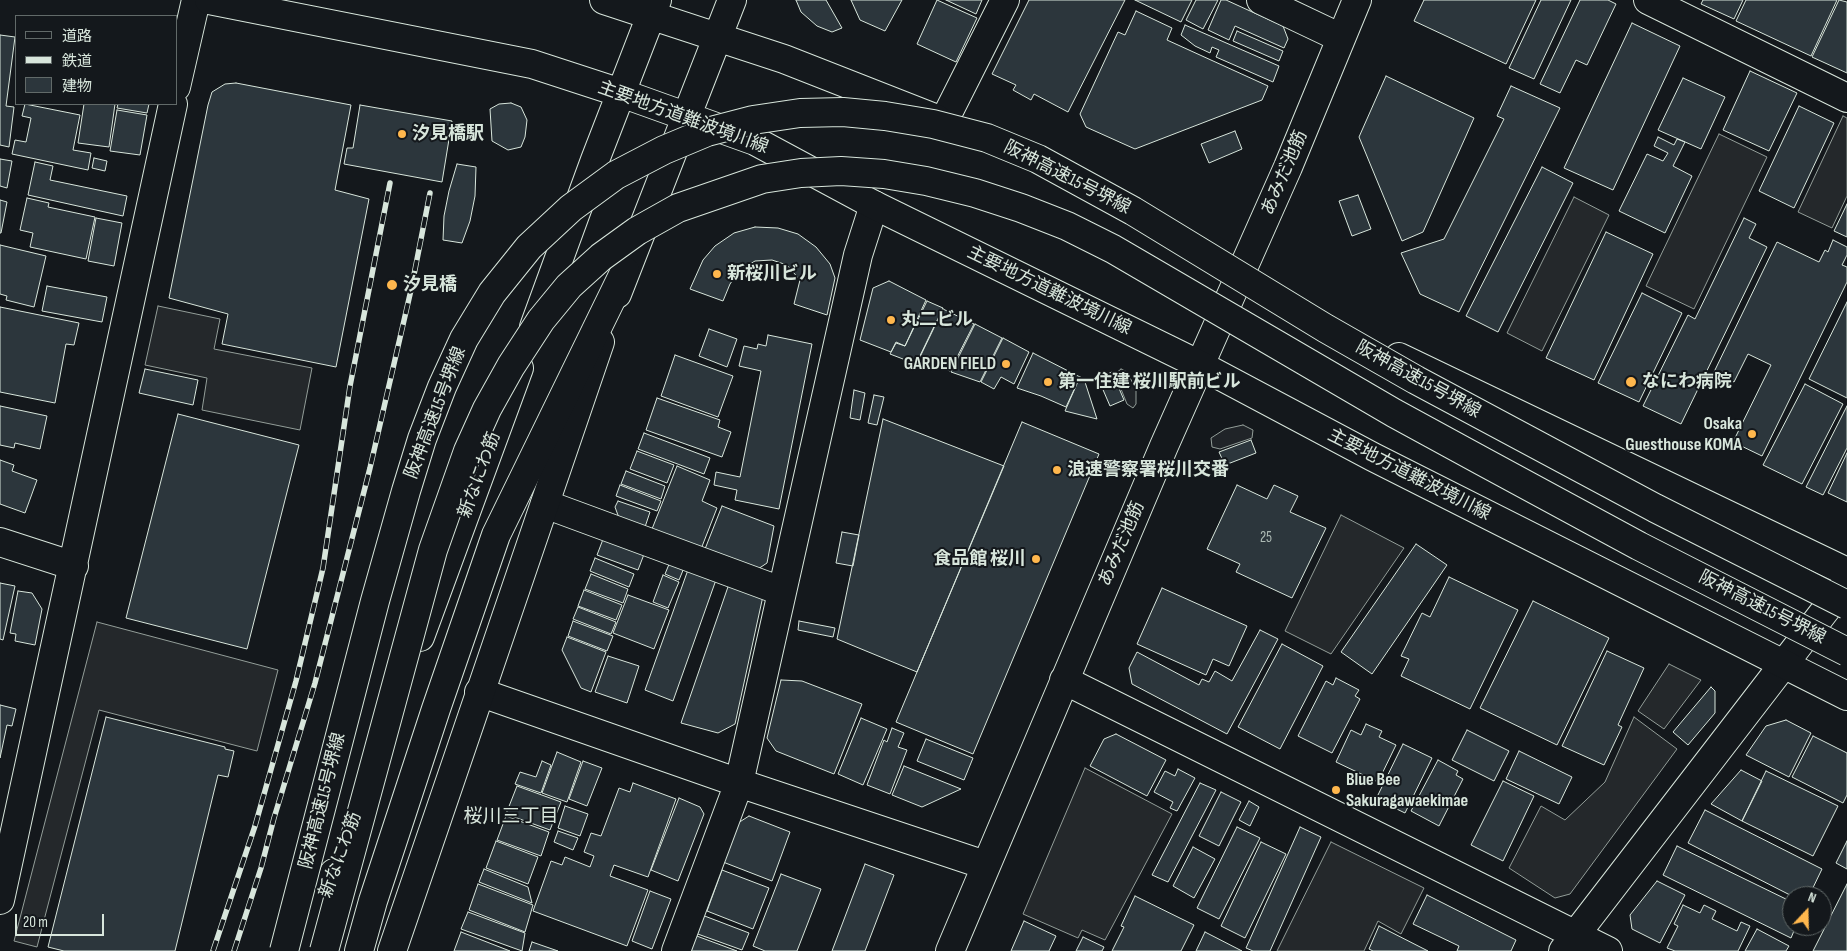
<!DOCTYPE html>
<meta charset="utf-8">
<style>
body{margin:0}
#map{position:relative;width:1847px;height:951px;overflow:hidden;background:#14181c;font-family:"Sofia Sans Condensed","Noto Sans JP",sans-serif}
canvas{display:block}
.legend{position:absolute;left:15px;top:15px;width:162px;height:90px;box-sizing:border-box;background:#14181c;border:1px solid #626a69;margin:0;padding:6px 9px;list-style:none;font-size:15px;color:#d8e6dc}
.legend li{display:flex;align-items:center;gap:10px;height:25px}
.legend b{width:25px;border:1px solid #626a69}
.north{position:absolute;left:1782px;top:886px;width:50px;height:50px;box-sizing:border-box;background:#14181c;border:1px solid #626a69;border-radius:50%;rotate:21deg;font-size:14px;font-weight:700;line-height:20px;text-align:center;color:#d8e6dc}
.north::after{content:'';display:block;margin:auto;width:18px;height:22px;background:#ffb74d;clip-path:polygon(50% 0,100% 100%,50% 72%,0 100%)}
.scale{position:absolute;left:15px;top:914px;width:89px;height:22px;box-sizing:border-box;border:2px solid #d8e6dc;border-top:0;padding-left:6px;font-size:15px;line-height:18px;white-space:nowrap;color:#d8e6dc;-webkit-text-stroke:4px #14181c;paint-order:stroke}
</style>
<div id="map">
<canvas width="1847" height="951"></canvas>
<ul class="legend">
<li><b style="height:6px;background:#14181c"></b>道路</li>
<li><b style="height:6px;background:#d8e6dc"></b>鉄道</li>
<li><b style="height:14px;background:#2c363c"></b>建物</li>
</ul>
<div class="north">N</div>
<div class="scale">20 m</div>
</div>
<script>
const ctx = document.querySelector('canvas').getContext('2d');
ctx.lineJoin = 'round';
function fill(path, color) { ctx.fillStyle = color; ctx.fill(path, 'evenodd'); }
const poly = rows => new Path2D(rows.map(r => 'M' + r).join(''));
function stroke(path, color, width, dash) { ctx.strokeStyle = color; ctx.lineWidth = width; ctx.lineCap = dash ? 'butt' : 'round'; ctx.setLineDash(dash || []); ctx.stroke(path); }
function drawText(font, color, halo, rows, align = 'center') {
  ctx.font = font + ' "Sofia Sans Condensed","Noto Sans JP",sans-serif'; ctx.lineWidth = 4; ctx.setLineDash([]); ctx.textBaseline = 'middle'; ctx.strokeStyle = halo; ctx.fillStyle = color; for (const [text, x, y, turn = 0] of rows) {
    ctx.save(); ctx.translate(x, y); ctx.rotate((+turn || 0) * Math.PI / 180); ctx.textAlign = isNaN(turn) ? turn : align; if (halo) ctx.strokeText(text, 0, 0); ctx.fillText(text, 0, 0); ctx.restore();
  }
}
const green = poly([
 [1121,369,1127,372,1136,389,1136,404,1133,408,1127,404,1115,374,1121,369],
 [1243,425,1253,430,1252,438,1220,449,1212,447,1211,438,1225,429,1243,425]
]);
const parking = poly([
 [1843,116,1847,118,1847,196,1832,228,1798,212,1843,116],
 [1719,134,1767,157,1694,309,1646,286,1719,134],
 [1574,197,1609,215,1542,351,1507,333,1574,197],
 [158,306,220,319,214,349,312,368,300,430,202,410,207,378,145,365,158,306],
 [1341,515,1404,548,1331,654,1285,631,1341,515],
 [97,622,278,670,257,751,99,710,37,947,14,941,97,622],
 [1669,664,1701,680,1664,729,1638,711,1669,664],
 [1634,717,1677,749,1570,894,1555,898,1509,868,1541,806,1565,820,1605,782,1634,717],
 [1085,768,1172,814,1105,940,1082,930,1078,938,1023,914,1085,768],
 [1331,842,1424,888,1401,934,1378,921,1364,951,1277,951,1331,842]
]);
const building = poly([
 [796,0,826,0,842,28,832,32,817,26,801,12,796,0],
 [851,0,902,0,885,31,860,20,851,0],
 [937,0,977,18,956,62,917,44,937,0],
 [946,0,982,0,976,14,946,0],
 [1029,0,1125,0,1068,112,1034,94,1031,100,1013,90,1016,85,992,74,1029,0],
 [1135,0,1192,0,1181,22,1135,0],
 [1196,0,1218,0,1203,29,1186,20,1196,0],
 [1221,0,1226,0,1283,26,1288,39,1284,48,1235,26,1229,40,1208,30,1221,0],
 [1424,0,1536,0,1506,64,1414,21,1424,0],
 [1541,0,1571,0,1534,79,1509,68,1541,0],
 [1580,0,1608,0,1616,4,1587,65,1576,60,1560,93,1540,84,1580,0],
 [1703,0,1743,0,1734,19,1701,4,1703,0],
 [1746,0,1837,0,1811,56,1736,21,1746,0],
 [1839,0,1847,2,1847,73,1812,57,1839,0],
 [1136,11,1172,28,1167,40,1268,86,1262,100,1135,149,1086,127,1080,114,1118,32,1125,35,1136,11],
 [1632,23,1680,46,1613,190,1564,168,1632,23],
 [1185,25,1279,66,1273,82,1216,57,1219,50,1212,47,1210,53,1195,46,1181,35,1185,25],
 [1237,31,1283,51,1279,61,1233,41,1237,31],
 [0,35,15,37,6,106,14,107,9,147,0,145,0,35],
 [1750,71,1797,93,1769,151,1723,130,1750,71],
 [1386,76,1474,118,1423,232,1402,241,1359,137,1386,76],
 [1683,78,1725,97,1701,149,1658,130,1683,78],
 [236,83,351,105,335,190,369,199,336,367,222,344,228,314,169,298,208,105,212,92,225,84,236,83],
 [1511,86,1560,108,1459,312,1420,294,1401,253,1444,239,1504,119,1497,116,1511,86],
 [511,103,521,107,527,120,525,137,521,147,508,150,492,141,490,109,499,104,511,103],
 [25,104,80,115,73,150,91,153,88,170,12,154,15,140,26,142,31,118,22,116,25,104],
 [84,104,115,104,109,147,78,143,84,104],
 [118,104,149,104,147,113,117,108,118,104],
 [360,105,452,121,442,182,344,164,347,148,353,148,360,105],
 [1799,106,1834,123,1794,208,1759,191,1799,106],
 [117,110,147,115,140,155,110,151,117,110],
 [1235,131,1242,149,1209,163,1201,144,1235,131],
 [1658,137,1674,145,1677,139,1685,142,1673,166,1692,176,1665,233,1619,211,1647,154,1663,161,1668,153,1654,146,1658,137],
 [94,158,107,161,105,171,92,168,94,158],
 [0,159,12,161,7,188,0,186,0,159],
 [35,162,53,166,50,180,127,196,123,216,28,195,35,162],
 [457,164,476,167,475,196,470,221,462,243,443,240,444,216,449,191,457,164],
 [1542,167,1573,183,1498,332,1466,316,1542,167],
 [1358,195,1371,229,1352,236,1339,201,1358,195],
 [27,198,49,203,48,207,95,217,86,259,30,247,33,233,20,230,27,198],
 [0,200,7,202,1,233,0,233,0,200],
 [1847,204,1847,237,1834,231,1847,204],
 [96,218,122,223,114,266,88,261,96,218],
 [1744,218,1756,224,1749,238,1767,247,1681,424,1643,406,1688,315,1695,319,1744,218],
 [755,227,778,228,798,234,816,247,830,264,835,278,827,315,794,304,800,280,787,265,772,260,755,261,740,270,730,284,723,301,690,289,703,260,715,246,734,233,755,227],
 [1606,232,1653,254,1594,380,1546,358,1606,232],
 [1833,240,1847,247,1847,255,1842,265,1847,267,1847,282,1762,456,1733,442,1771,365,1748,354,1734,382,1714,372,1777,242,1819,262,1825,250,1828,252,1833,240],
 [0,245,46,256,34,307,6,300,7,296,0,294,0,245],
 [889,281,926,300,905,346,896,342,891,352,860,340,873,288,889,281],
 [47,286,107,297,102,322,42,311,47,286],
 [1642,293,1682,313,1639,402,1598,383,1642,293],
 [927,301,943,308,916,364,890,354,896,343,905,346,927,301],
 [1847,302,1847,398,1809,379,1847,302],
 [0,307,79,323,74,345,66,344,55,403,0,392,0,307],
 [943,309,974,324,950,371,920,357,943,309],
 [975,324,1002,338,980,382,951,372,975,324],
 [709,329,737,339,727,367,699,356,709,329],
 [768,335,812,344,779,509,735,500,737,490,714,485,716,472,740,477,761,371,739,366,744,346,757,349,758,344,766,346,768,335],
 [1003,338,1029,352,1014,384,1001,377,994,389,981,382,1003,338],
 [1033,353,1080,377,1066,407,1041,396,1017,388,1033,353],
 [675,355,733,376,718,417,661,396,675,355],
 [145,369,198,380,193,405,139,393,145,369],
 [1112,372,1124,400,1110,406,1098,378,1112,372],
 [1080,377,1084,379,1097,419,1065,411,1080,377],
 [1805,384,1843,404,1802,484,1763,465,1805,384],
 [854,390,865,393,860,420,850,418,854,390],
 [874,395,884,397,877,425,868,423,874,395],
 [657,398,720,420,718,427,731,432,722,457,646,430,657,398],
 [0,406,47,416,40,449,15,443,14,448,0,445,0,406],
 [1847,406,1847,448,1823,495,1806,487,1847,406],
 [178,414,299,445,247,649,126,618,178,414],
 [883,419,1004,466,917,672,837,639,883,419],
 [1022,422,1099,454,973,754,896,722,1022,422],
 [644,433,710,458,704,474,638,449,644,433],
 [1251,440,1256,453,1225,465,1219,452,1251,440],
 [637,451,674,465,667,483,630,469,637,451],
 [1847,453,1847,502,1828,493,1847,453],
 [0,460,14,465,12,471,37,480,25,513,0,504,0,460],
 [677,466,710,480,702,501,717,508,701,549,652,529,677,466],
 [626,471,665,486,661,499,621,484,626,471],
 [620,485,661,501,657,511,616,496,620,485],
 [1237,485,1267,499,1274,485,1298,496,1290,512,1326,528,1292,598,1236,572,1240,564,1207,549,1237,485],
 [618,501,650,512,645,527,619,518,615,507,618,501],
 [722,506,774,526,767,563,758,569,705,549,722,506],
 [842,532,859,535,853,566,836,563,842,532],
 [605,534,646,549,638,570,597,555,605,534],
 [1416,544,1447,565,1372,674,1341,652,1416,544],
 [672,557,686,563,679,580,665,574,672,557],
 [595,558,634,574,629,587,590,571,595,558],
 [689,567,717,577,673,701,645,690,689,567],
 [591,574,628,589,623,603,585,589,591,574],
 [663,575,679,582,668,608,653,602,663,575],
 [1449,577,1518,610,1470,709,1401,676,1409,659,1401,656,1422,613,1430,617,1449,577],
 [730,581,763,596,735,724,718,733,681,723,730,581],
 [0,583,15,586,3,640,0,639,0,583],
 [1162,588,1247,626,1229,666,1213,659,1206,675,1137,644,1162,588],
 [584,590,622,605,616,620,578,606,584,590],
 [18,591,32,593,42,609,35,645,15,641,16,634,10,633,18,591],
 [628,595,669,610,654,649,613,633,628,595],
 [1533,601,1609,638,1557,745,1480,708,1533,601],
 [578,607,616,622,611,634,573,619,578,607],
 [573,621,613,636,607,651,568,636,573,621],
 [799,621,835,628,833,637,798,630,799,621],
 [1260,630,1278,639,1227,734,1132,684,1129,668,1137,652,1199,685,1202,679,1209,682,1215,671,1232,681,1260,630],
 [567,637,606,652,591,692,581,688,562,650,567,637],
 [1282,644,1323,666,1280,749,1238,727,1282,644],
 [1607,651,1644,668,1618,725,1622,727,1604,765,1562,746,1607,651],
 [608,656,639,666,627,703,595,692,608,656],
 [1336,678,1359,690,1355,696,1360,699,1332,753,1298,736,1326,681,1333,685,1336,678],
 [781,680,802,681,862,704,834,774,776,751,767,738,781,680],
 [1711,687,1715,691,1715,713,1688,745,1673,732,1711,687],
 [0,705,16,709,12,726,7,725,0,758,0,705],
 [106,717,225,747,225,749,234,751,228,777,218,775,175,951,64,951,48,947,106,717],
 [861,718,887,729,863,785,838,774,861,718],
 [1786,720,1811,733,1789,777,1746,755,1766,726,1786,720],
 [1366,724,1382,731,1379,737,1396,745,1378,782,1336,762,1351,730,1361,735,1366,724],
 [892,728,904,733,898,747,907,750,890,794,867,785,884,740,887,742,892,728],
 [1467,730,1509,751,1494,781,1452,760,1467,730],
 [1116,734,1166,760,1147,796,1090,766,1104,739,1116,734],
 [1813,736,1847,753,1847,795,1843,803,1792,777,1813,736],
 [926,739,973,758,964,780,917,761,926,739],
 [1403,744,1432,758,1405,813,1376,799,1403,744],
 [1519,751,1572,777,1559,804,1506,779,1519,751],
 [557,752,581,762,567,802,542,793,557,752],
 [1438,760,1458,771,1456,775,1463,779,1439,826,1411,811,1438,760],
 [542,761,551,765,541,793,515,784,520,772,536,777,542,761],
 [583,761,602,768,587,806,569,799,583,761],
 [904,766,961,789,922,807,892,795,904,766],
 [1178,769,1195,778,1177,811,1170,808,1173,802,1154,792,1165,771,1175,776,1178,769],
 [1741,770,1762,781,1742,821,1711,804,1741,770],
 [1766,771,1838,806,1813,856,1742,821,1766,771],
 [1503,781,1534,796,1503,861,1471,845,1503,781],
 [633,783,676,799,648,877,614,865,610,876,648,890,627,946,533,911,551,861,562,865,565,857,590,867,594,856,584,852,591,833,601,836,619,788,630,792,633,783],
 [1200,783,1216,790,1168,882,1152,875,1200,783],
 [517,786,561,802,550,830,506,814,517,786],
 [1221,792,1241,802,1219,846,1199,836,1221,792],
 [679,798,700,807,704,814,678,881,651,870,679,798],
 [1249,801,1259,807,1250,826,1239,820,1249,801],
 [565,806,588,814,580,836,558,828,565,806],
 [1705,810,1822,869,1809,896,1792,896,1688,843,1705,810],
 [506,816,549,832,541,856,497,840,506,816],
 [749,816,790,832,772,881,723,862,738,823,749,816],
 [1237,827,1260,838,1219,919,1197,908,1237,827],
 [1300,827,1321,837,1270,951,1253,951,1246,948,1300,827],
 [558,831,578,838,573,850,554,842,558,831],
 [496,841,538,857,528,884,486,868,496,841],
 [1847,841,1847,869,1836,863,1847,841],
 [1261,842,1286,854,1245,938,1221,926,1261,842],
 [1677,846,1792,902,1792,926,1796,926,1791,938,1663,875,1677,846],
 [1193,847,1215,859,1194,898,1173,886,1193,847],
 [865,864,894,875,865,951,832,951,865,864],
 [484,869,528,887,532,903,479,882,484,869],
 [722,870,769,888,753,929,707,911,722,870],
 [781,874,821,889,797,951,765,951,753,946,781,874],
 [1657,881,1685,895,1660,943,1632,929,1630,915,1657,881],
 [478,884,533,905,525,932,469,910,478,884],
 [1847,884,1847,951,1813,951,1847,884],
 [650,891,671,899,652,949,632,941,650,891],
 [1427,895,1516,940,1511,951,1457,951,1459,946,1413,924,1427,895],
 [1135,896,1194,925,1181,951,1112,951,1124,927,1121,926,1135,896],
 [1683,905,1700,913,1704,905,1716,911,1712,919,1737,931,1741,922,1750,926,1738,951,1675,951,1667,948,1678,926,1674,924,1683,905],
 [468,912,525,933,522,951,461,929,468,912],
 [702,915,749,933,742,950,695,933,702,915],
 [1024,921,1056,936,1049,951,1011,951,1024,921],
 [1379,926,1428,951,1373,951,1369,949,1379,926],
 [1757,929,1789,946,1786,951,1745,951,1757,929],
 [461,932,510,951,454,951,461,932],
 [1205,932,1242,951,1196,951,1205,932],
 [694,935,737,951,688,951,694,935],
 [1083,937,1104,947,1102,951,1076,951,1083,937],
 [532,942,558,951,529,951,532,942]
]);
const minor = poly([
 [1261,0,1341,38],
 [1648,0,1847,98],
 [176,87,196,0],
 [944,121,1005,0],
 [545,504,781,591],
 [0,542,74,566],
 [1064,680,1608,951],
 [479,692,739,783,985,865],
 [0,900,173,104],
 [676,951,739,783,858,255,874,205],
 [950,951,1164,446,1288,167,1357,0],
 [1563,951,1847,582]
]);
const major = poly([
 [209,0,532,64,621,93,755,141,874,205,1200,365,1373,457,1847,696],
 [604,0,784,59,937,119],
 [617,294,732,0],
 [534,327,595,160,657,0],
 [1399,357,1847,572],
 [420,637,519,368],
 [306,951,334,873],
 [392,951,600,342]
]);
const highway = poly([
 [359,951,373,901,436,709,496,535,625,271]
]);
const rail = poly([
 [213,951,255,826,296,681,323,568,350,386,390,183],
 [234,951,261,868,274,818,315,683,370,468,411,290,430,193]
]);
const highwayBridge = poly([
 [284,951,375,601,406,491,422,439,442,387,464,339,492,293,529,247,571,208,616,175,664,150,707,132,753,120,800,113,843,112,885,116,933,124,987,138,1038,159,1133,211,1325,328,1416,380,1655,508,1847,605],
 [324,951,433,550,468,451,487,409,511,366,541,320,569,286,601,257,637,231,678,208,762,179,801,173,841,171,884,174,926,181,975,193,1021,208,1067,226,1113,249,1394,413,1482,461,1639,546,1847,652]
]);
const markers = [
 [402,134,5,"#ffb74d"],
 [717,274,5,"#ffb74d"],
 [392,285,6,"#ffb74d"],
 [891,320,5,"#ffb74d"],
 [1006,364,5,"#ffb74d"],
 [1048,382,5,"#ffb74d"],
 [1631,382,6,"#ffb74d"],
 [1752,434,5,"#ffb74d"],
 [1057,470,5,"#ffb74d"],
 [1036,559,5,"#ffb74d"],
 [1336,790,5,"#ffb74d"]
];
const numberNames = [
 ["25",1266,538]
];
const streetNames = [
 ["主要地方道難波境川線",683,118,20],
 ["あみだ池筋",1285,173,-67],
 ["阪神高速15号堺線",1067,178,27],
 ["主要地方道難波境川線",1049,291,26],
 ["阪神高速15号堺線",1418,380,29],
 ["阪神高速15号堺線",436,413,-69],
 ["新なにわ筋",480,475,-70],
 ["主要地方道難波境川線",1409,475,27],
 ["あみだ池筋",1122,544,-67],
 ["阪神高速15号堺線",1762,608,27],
 ["阪神高速15号堺線",323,801,-76],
 ["新なにわ筋",341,855,-70]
];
const poiNames = [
 ["汐見橋駅",412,134],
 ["新桜川ビル",727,274],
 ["汐見橋",403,285],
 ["丸二ビル",901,320],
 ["GARDEN FIELD",996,364,"right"],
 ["第一住建 桜川駅前ビル",1058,382],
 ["なにわ病院",1642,382],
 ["Osaka",1742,424,"right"],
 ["Guesthouse KOMA",1742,445,"right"],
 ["浪速警察署桜川交番",1067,470],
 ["食品館 桜川",1026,559,"right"],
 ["Blue Bee",1346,780],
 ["Sakuragawaekimae",1346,801]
];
const neighbourhoodNames = [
 ["桜川三丁目",511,817]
];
fill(green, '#202428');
stroke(green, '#939e99', 1);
fill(parking, '#24282b');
stroke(parking, '#939e99', 1);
fill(building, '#2c363c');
stroke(building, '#d8e6dc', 1);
stroke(minor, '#d8e6dc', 30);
stroke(major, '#d8e6dc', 30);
stroke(highway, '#d8e6dc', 30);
stroke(minor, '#14181c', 28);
stroke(major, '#14181c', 28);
stroke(highway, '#14181c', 28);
stroke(rail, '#d8e6dc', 5.5);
stroke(rail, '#14181c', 4, [11]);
stroke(highwayBridge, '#d8e6dc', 30, []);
stroke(highwayBridge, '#14181c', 28);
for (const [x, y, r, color] of markers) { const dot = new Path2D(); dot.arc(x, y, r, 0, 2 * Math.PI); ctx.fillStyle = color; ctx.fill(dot); stroke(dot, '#14181c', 2); }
drawText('15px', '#adbab4', null, numberNames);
drawText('18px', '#d8e6dc', '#14181c', streetNames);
drawText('bold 18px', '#d8e6dc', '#14181c', poiNames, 'left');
drawText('19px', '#d8e6dc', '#14181c', neighbourhoodNames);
</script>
